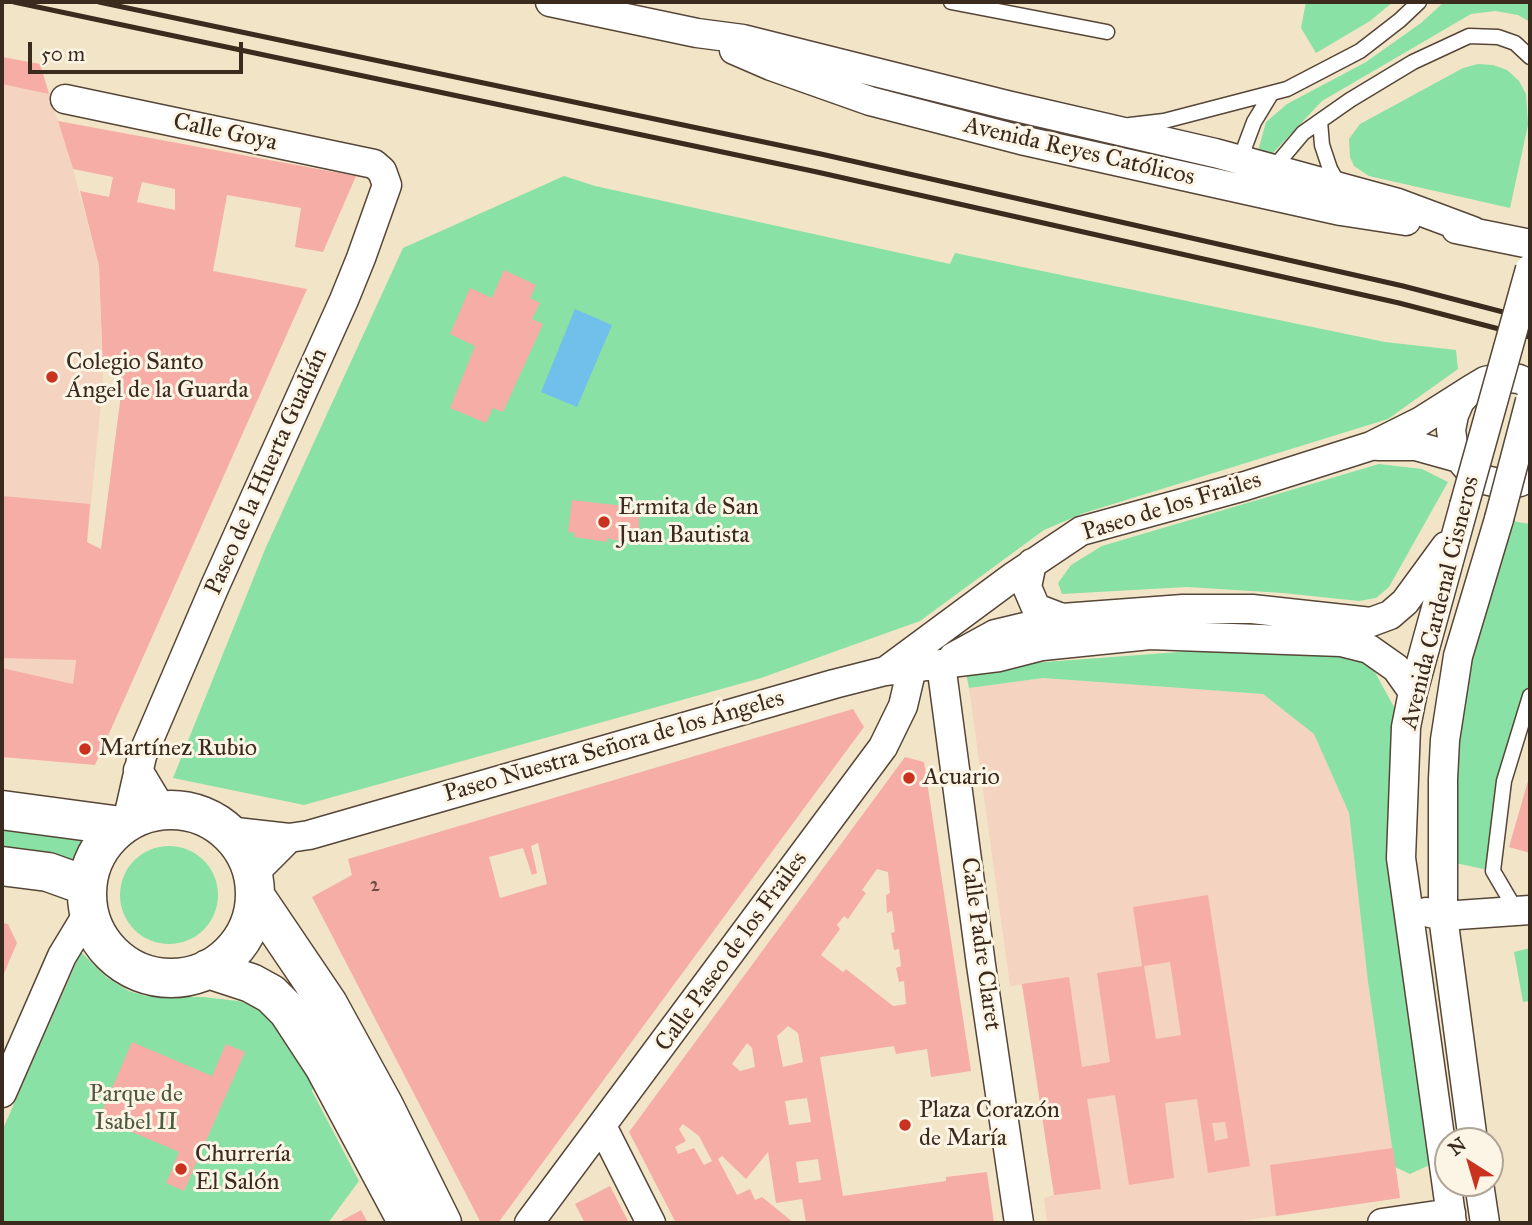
<!DOCTYPE html>
<meta charset="utf-8">
<style>
body{margin:0}
#map{position:relative;width:1532px;height:1225px;overflow:hidden;background:#f2e5c7;font-family:"IM FELL Great Primer",serif}
canvas{display:block}
.frame{position:absolute;inset:0;border:4px solid #3b2a1e;pointer-events:none}
.north{position:absolute;left:1434px;top:1127px;width:70px;height:70px;box-sizing:border-box;background:#fcf5e5;border:2px solid #afa495;border-radius:50%;rotate:323deg;font-size:19px;font-weight:700;line-height:28px;text-align:center;color:#3b2a1e}
.north::after{content:'';display:block;margin:auto;width:24px;height:32px;background:#c8321e;clip-path:polygon(50% 0,100% 100%,50% 72%,0 100%)}
.scale{position:absolute;left:28px;top:42px;width:215px;height:32px;box-sizing:border-box;border:4px solid #3b2a1e;border-top:0;padding-left:9px;font-size:21px;line-height:24px;white-space:nowrap;color:#3b2a1e;-webkit-text-stroke:5px #fcf5e5;paint-order:stroke}
</style>
<div id="map">
<canvas width="1532" height="1225"></canvas>
<div class="frame"></div>
<div class="north">N</div>
<div class="scale">50 m</div>
</div>
<script>
const ctx = document.querySelector('canvas').getContext('2d');
ctx.lineJoin = 'round';
function fill(path, color) { ctx.fillStyle = color; ctx.fill(path, 'evenodd'); }
const poly = rows => new Path2D(rows.map(r => 'M' + r).join(''));
function stroke(path, color, width, dash) { ctx.strokeStyle = color; ctx.lineWidth = width; ctx.lineCap = dash ? 'butt' : 'round'; ctx.setLineDash(dash || []); ctx.stroke(path); }
function drawText(font, color, halo, rows, align = 'center') {
  ctx.font = font + ' "IM FELL Great Primer",serif'; ctx.lineWidth = 6; ctx.setLineDash([]); ctx.textBaseline = 'middle'; ctx.strokeStyle = halo; ctx.fillStyle = color; for (const [text, x, y, turn = 0] of rows) {
    ctx.save(); ctx.translate(x, y); ctx.rotate((+turn || 0) * Math.PI / 180); ctx.textAlign = isNaN(turn) ? turn : align; if (halo) ctx.strokeText(text, 0, 0); ctx.fillText(text, 0, 0); ctx.restore();
  }
}
const built = poly([
 [2,57,40,64,73,169,99,266,103,384,73,684,2,668],
 [1043,678,1263,694,1314,734,1349,813,1368,982,1400,1198,1227,1223,1047,1223,1044,1198,1054,1195,1022,985,1010,986,969,688]
]);
const green = poly([
 [1306,2,1393,2,1370,21,1316,53,1301,28],
 [1444,2,1530,2,1530,22,1518,15,1495,11,1471,14,1322,101,1272,154,1258,151,1266,122,1287,104,1366,62,1421,23],
 [1478,64,1493,65,1507,70,1519,81,1526,94,1528,125,1510,208,1369,176,1354,166,1350,157,1349,139,1360,124,1463,68],
 [564,176,595,186,950,264,955,253,1385,342,1456,350,1458,369,1388,419,1084,513,1044,530,920,621,761,678,304,805,173,778,266,547,403,248],
 [1379,464,1422,469,1448,482,1389,587,1376,598,1359,601,1283,593,1187,587,1062,594,1058,583,1071,565,1102,546],
 [1499,519,1530,524,1530,696,1504,781,1493,871,1441,860,1443,779],
 [1313,642,1371,665,1400,718,1438,1161,1410,1174,1395,1167,1368,982,1349,813,1314,734,1263,694,1043,678,969,688,965,668],
 [2,810,108,838,98,852,91,868,2,866],
 '120 895a49 49 0 1 1 98 0a49 49 0 1 1-98 0Z',
 [1530,948,1530,1001,1523,1002,1514,952],
 [81,952,106,977,129,991,146,996,203,997,238,1001,250,1004,270,1016,316,1079,312,1091,359,1181,328,1223,2,1223,2,1131]
]);
const water = poly([
 [575,309,612,325,577,407,541,392]
]);
const building = poly([
 [2,57,40,64,49,94,2,84],
 [58,121,356,176,323,252,295,247,301,208,227,195,213,271,307,289,95,765,2,757,2,668,73,684,76,660,2,658,2,496,90,504,87,542,101,549,123,379,103,370,99,266,80,191,109,197,113,177,73,169],
 [142,182,175,189,175,210,137,202],
 [504,270,536,285,530,298,540,303,532,319,543,324,503,412,493,408,486,423,450,408,475,346,450,334,470,288,492,298],
 [572,500,624,506,639,517,639,530,619,541,607,538,607,542,574,537,575,533,568,532],
 [853,709,864,727,498,1223,481,1223,312,897,352,875,348,859],
 [538,843,547,884,500,898,489,857,523,848,532,875,537,873,531,846],
 [905,757,924,762,971,1071,931,1077,927,1049,896,1054,894,1046,820,1057,843,1196,946,1181,946,1177,987,1172,994,1223,806,1223,802,1199,776,1203,768,1152,746,1179,722,1156,718,1159,737,1195,750,1189,755,1200,762,1197,794,1223,676,1223,629,1132],
 [877,869,888,872,890,893,886,895,887,913,892,911,895,932,891,933,894,950,899,949,901,966,896,968,899,982,904,981,906,1004,893,1006,846,969,843,972,821,955,840,929,837,925,844,916,848,919,866,893,862,890],
 [788,1026,798,1033,803,1062,783,1067,777,1036],
 [747,1043,752,1048,755,1067,740,1071,732,1064],
 [807,1098,811,1122,789,1125,785,1101],
 [683,1124,699,1136,712,1161,704,1165,694,1148,678,1154,675,1147,686,1141,679,1129],
 [818,1159,821,1180,799,1183,796,1162],
 [1530,774,1530,853,1509,847],
 [1208,895,1250,1166,1208,1173,1197,1099,1165,1103,1174,1178,1129,1185,1115,1095,1087,1099,1101,1189,1054,1195,1022,984,1069,977,1082,1067,1110,1062,1097,973,1142,966,1133,907],
 [1170,962,1181,1035,1156,1039,1144,966],
 [1225,1122,1228,1138,1215,1141,1212,1123],
 [2,923,8,924,17,943,2,978],
 [132,1042,212,1076,226,1044,245,1052,184,1191,166,1183,179,1152,99,1118],
 [1393,1148,1400,1198,1276,1216,1270,1165],
 [610,1186,629,1223,585,1223,575,1204],
 [361,1210,368,1223,337,1223,352,1215]
]);
const lane = poly([
 [951,2,1107,32],
 [1130,125,1164,121,1287,89,1360,51,1400,20,1419,2],
 [1244,166,1245,146,1254,122,1271,94],
 [1271,171,1303,133,1320,121],
 [1340,187,1330,169,1322,145,1320,121,1350,100,1413,62,1469,36,1498,37,1515,43,1530,57],
 [1517,912,1493,871,1504,781,1530,696]
]);
const street = poly([
 [550,2,697,33,743,39,1007,105,1215,153,1398,203,1473,231],
 [734,50,771,66,870,101,1021,140,1341,211,1406,221],
 [65,99,374,164,382,171,387,185,361,258,344,300,215,586,142,756,127,822],
 [1456,229,1530,244],
 [1530,384,1519,379,1502,377,1485,381,1470,390,1460,401,1454,415,1451,430,1453,444,1459,458,1470,471,1485,480,1503,484,1520,482,1530,477],
 [1378,446,1416,446,1459,458],
 [1032,563,1027,587,1036,608,1062,618],
 [953,657,995,634,1062,618,1183,609,1252,609,1371,622,1390,615,1405,602,1446,546],
 [941,664,981,965,1019,1223],
 [887,670,1014,576,1081,531,1245,486,1371,446,1421,421,1470,390],
 [138,770,162,810],
 [227,831,289,838,309,835,834,684,885,671,999,657,1042,646,1150,635,1341,642,1369,649,1396,668,1413,692],
 [254,873,289,838],
 [1426,912,1443,916,1530,910],
 [2,1093,62,956,88,913],
 [602,1126,651,1223],
 [1473,1141,1443,916,1443,779,1445,740,1458,656,1499,519],
 [1479,1183,1485,1223],
 [529,1223,883,747,903,706,912,668],
 [1382,1223,1451,1213],
 [1452,1223,1401,858,1406,727,1413,692,1464,506]
]);
const secondary = poly([
 [2,810,121,826],
 '87 894a84 84 0 1 1 168 0a84 84 0 1 1-168 0Z',
 [2,866,48,872,87,886],
 [255,896,328,1004,384,1106,442,1223],
 [208,969,251,983,271,994,288,1011,324,1066,408,1223]
]);
const rail = poly([
 [14,2,817,172,1399,303,1530,337],
 [99,2,821,154,1403,286,1530,319]
]);
const streetBridge = poly([
 [1464,506,1530,269],
 [1499,519,1530,401]
]);
const markers = [
 [52,377,7,"#c8321e"],
 [604,522,7,"#c8321e"],
 [85,749,7,"#c8321e"],
 [909,778,7,"#c8321e"],
 [905,1125,7,"#c8321e"],
 [181,1169,7,"#c8321e"]
];
const numberNames = [
 ["2",375,886]
];
const streetNames = [
 ["Calle Goya",225,133,12],
 ["Avenida Reyes Católicos",1079,152,13],
 ["Paseo de la Huerta Guadián",267,472,-66],
 ["Paseo de los Frailes",1172,507,-17],
 ["Avenida Cardenal Cisneros",1441,603,-76],
 ["Paseo Nuestra Señora de los Ángeles",614,747,-16],
 ["Calle Padre Claret",980,944,82],
 ["Calle Paseo de los Frailes",732,952,-54]
];
const poiNames = [
 ["Colegio Santo",66,363],
 ["Ángel de la Guarda",66,391],
 ["Ermita de San",618,508],
 ["Juan Bautista",618,536],
 ["Martínez Rubio",99,749],
 ["Acuario",923,778],
 ["Plaza Corazón",919,1111],
 ["de María",919,1139],
 ["Churrería",195,1155],
 ["El Salón",195,1183]
];
const parkNames = [
 ["Parque de",136,1095],
 ["Isabel II",136,1123]
];
fill(built, '#f4d3c1');
fill(green, '#89e1a5');
fill(water, '#71c0ec');
fill(building, '#f6ada5');
stroke(lane, '#564637', 17);
stroke(street, '#564637', 31);
stroke(secondary, '#564637', 41);
stroke(lane, '#fff', 14);
stroke(street, '#fff', 28);
stroke(secondary, '#fff', 38);
stroke(rail, '#3b2a1e', 5);
stroke(streetBridge, '#564637', 31, []);
stroke(streetBridge, '#fff', 28);
for (const [x, y, r, color] of markers) { const dot = new Path2D(); dot.arc(x, y, r, 0, 2 * Math.PI); ctx.fillStyle = color; ctx.fill(dot); stroke(dot, '#fcf5e5', 2.5); }
drawText('21px', '#6a4b40', null, numberNames);
drawText('24px', '#3b2a1e', '#fcf5e5', streetNames);
drawText('24px', '#3b2a1e', '#fcf5e5', poiNames, 'left');
drawText('24px', '#4e5840', '#fcf5e5', parkNames);
</script>
